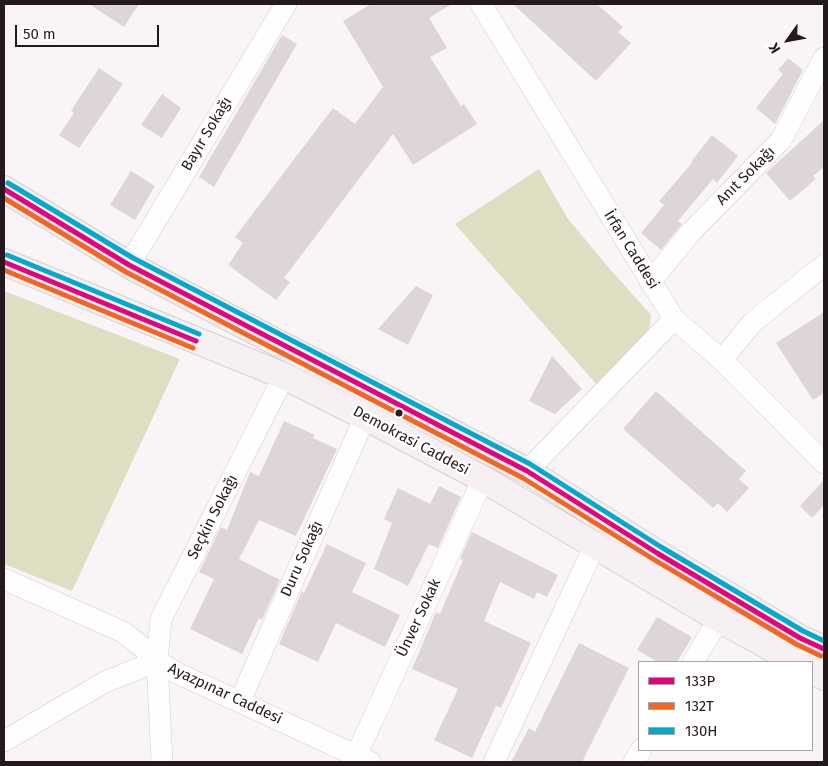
<!DOCTYPE html>
<meta charset="utf-8">
<style>
body{margin:0}
#map{position:relative;width:828px;height:766px;overflow:hidden;background:#f9f5f7;font-family:"Fira Sans",sans-serif}
canvas{display:block}
.frame{position:absolute;inset:0;border:5px solid #25181f;pointer-events:none}
.legend{position:absolute;left:638px;top:661px;width:175px;height:90px;box-sizing:border-box;background:#fff;border:1px solid #a8a3a5;margin:0;padding:6px 9px;list-style:none;font-size:15px;color:#25181f}
.legend li{display:flex;align-items:center;gap:10px;height:25px}
.legend b{width:25px;border:1px solid #a8a3a5}
.north{position:absolute;left:763px;top:15px;width:50px;height:50px;-webkit-text-stroke:4px #fff;paint-order:stroke;rotate:238deg;font-size:14px;font-weight:700;line-height:20px;text-align:center;color:#25181f}
.north::after{content:'';display:block;margin:auto;width:18px;height:22px;background:#25181f;clip-path:polygon(50% 0,100% 100%,50% 72%,0 100%)}
.scale{position:absolute;left:15px;top:25px;width:144px;height:22px;box-sizing:border-box;border:2px solid #25181f;border-top:0;padding-left:6px;font-size:15px;line-height:18px;white-space:nowrap;color:#25181f;-webkit-text-stroke:4px #fff;paint-order:stroke}
</style>
<div id="map">
<canvas width="828" height="766"></canvas>
<div class="frame"></div>
<ul class="legend">
<li><b style="height:6px;background:#e5007d"></b>133P</li>
<li><b style="height:6px;background:#f26522"></b>132T</li>
<li><b style="height:6px;background:#00a9ce"></b>130H</li>
</ul>
<div class="north">K</div>
<div class="scale">50 m</div>
</div>
<script>
const ctx = document.querySelector('canvas').getContext('2d');
ctx.lineJoin = 'round';
function fill(path, color) { ctx.fillStyle = color; ctx.fill(path, 'evenodd'); }
const poly = rows => new Path2D(rows.map(r => 'M' + r).join(''));
function stroke(path, color, width, dash) { ctx.strokeStyle = color; ctx.lineWidth = width; ctx.lineCap = dash ? 'butt' : 'round'; ctx.setLineDash(dash || []); ctx.stroke(path); }
function drawText(font, color, halo, rows, align = 'center') {
  ctx.font = font + ' "Fira Sans",sans-serif'; ctx.lineWidth = 5; ctx.setLineDash([]); ctx.textBaseline = 'middle'; ctx.strokeStyle = halo; ctx.fillStyle = color; for (const [text, x, y, turn = 0] of rows) {
    ctx.save(); ctx.translate(x, y); ctx.rotate((+turn || 0) * Math.PI / 180); ctx.textAlign = isNaN(turn) ? turn : align; if (halo) ctx.strokeText(text, 0, 0); ctx.fillText(text, 0, 0); ctx.restore();
  }
}
const green = poly([
 [539,169,568,219,609,268,651,315,649,329,598,386,455,224],
 [4,291,180,359,72,591,4,564]
]);
const building = poly([
 [89,4,139,4,124,27],
 [371,4,452,4,429,18,447,48,430,57,461,106,464,104,477,124,413,165,393,134,284,278,290,282,276,300,228,265,243,243,235,237,333,108,355,124,383,87,343,21],
 [513,4,597,4,623,27,618,32,631,43,596,81],
 [282,35,297,44,214,187,199,177],
 [788,58,803,70,775,124,756,108,783,74,778,70],
 [99,68,123,84,79,148,59,135,74,113,71,111],
 [162,94,181,108,162,138,141,125],
 [824,120,824,167,813,176,816,179,790,201,766,173],
 [712,135,738,156,717,183,713,179,678,221,682,224,661,250,641,233,664,205,659,201,692,163,691,162],
 [131,171,155,186,135,220,110,205],
 [416,286,433,295,408,345,378,329],
 [824,312,824,393,813,400,776,343],
 [552,356,582,389,555,414,529,401],
 [656,391,746,471,739,479,749,488,727,512,718,503,713,508,623,429],
 [284,421,315,435,313,438,337,449,296,536,259,520,239,559,280,580,262,620,259,618,242,654,190,629,214,579,199,572,221,527,227,530,250,472,259,476],
 [824,480,824,505,812,518,800,506],
 [439,486,461,497,438,548,429,544,408,586,374,569,392,523,384,519,398,488,430,504],
 [472,532,558,575,547,597,537,592,534,599,500,582,484,621,531,643,501,708,496,706,472,758,434,740,458,689,412,669,436,612,440,614,463,560,460,559],
 [327,544,366,563,352,592,400,615,385,647,336,623,318,662,279,644,302,591,304,593],
 [657,617,692,637,677,662,658,662,637,650],
 [579,643,629,668,582,762,511,762,529,728,535,732]
]);
const minor = poly([
 [481,4,674,319,722,360,824,463],
 [129,265,286,4],
 [650,282,692,231,781,140,824,58],
 [722,360,752,323,824,265],
 [527,471,674,319],
 [4,579,123,632,142,647,157,661,177,673,370,762],
 [693,662,719,619],
 [240,701,365,417],
 [4,741,105,682,157,661],
 [356,756,483,479],
 [162,762,157,661,161,619,284,376],
 [494,762,595,545],
 [634,762,641,750]
]);
const major = poly([
 [4,189,129,265,272,340,527,471,657,553,800,638,824,649],
 [4,262,284,376,365,417,483,479,719,619,797,662],
 [812,670,824,677]
]);
const bus1 = poly([
 [4,189,129,265,527,471,657,553,800,638,824,649],
 [4,262,196,341]
]);
const bus2 = poly([
 [4,198,126,272,523,478,653,559,796,644,821,656],
 [4,270,193,348]
]);
const bus3 = poly([
 [8,183,133,258,530,464,661,547,803,631,824,641],
 [7,255,199,334]
]);
const markers = [
 [399,413,4.5,"#25181f"]
];
const streetNames = [
 ["Bayır Sokağı",207,134,-59],
 ["Anıt Sokağı",746,176,-45],
 ["İrfan Caddesi",631,250,58],
 ["Demokrasi Caddesi",411,441,28],
 ["Seçkin Sokağı",213,517,-63],
 ["Duru Sokağı",302,559,-66],
 ["Ünver Sokak",419,618,-65],
 ["Ayazpınar Caddesi",225,694,25]
];
fill(green, '#dfdec3');
fill(building, '#ded5d9');
stroke(minor, '#d3cbcf', 22);
stroke(major, '#d5d1d3', 28);
stroke(minor, '#fefefe', 21);
stroke(major, '#f6f0f3', 26);
stroke(bus1, '#e5007d', 5);
stroke(bus2, '#f26522', 5);
stroke(bus3, '#00a9ce', 5);
for (const [x, y, r, color] of markers) { const dot = new Path2D(); dot.arc(x, y, r, 0, 2 * Math.PI); ctx.fillStyle = color; ctx.fill(dot); stroke(dot, '#fff', 2); }
drawText('15px', '#25181f', '#fff', streetNames);
</script>
